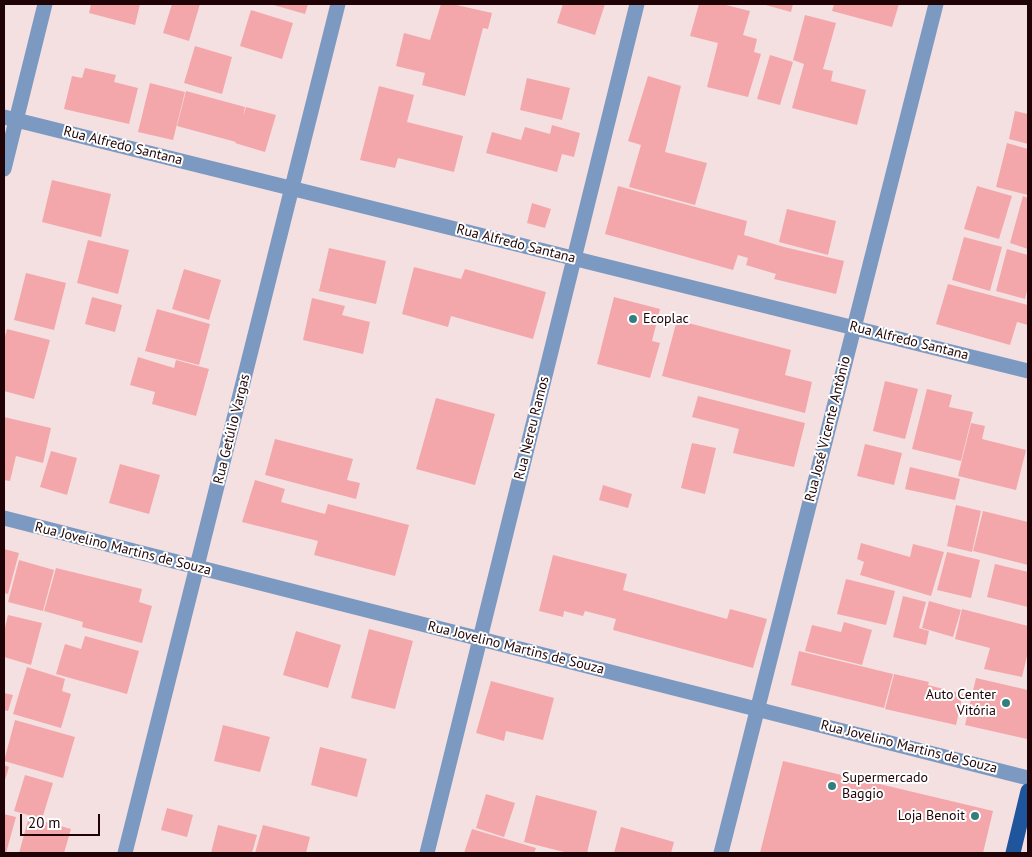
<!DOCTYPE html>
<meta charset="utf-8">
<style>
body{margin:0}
#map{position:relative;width:1032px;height:857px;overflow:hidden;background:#f4e0e1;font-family:"PT Sans",sans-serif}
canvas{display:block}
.frame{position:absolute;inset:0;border:5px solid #200306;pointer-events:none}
.scale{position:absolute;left:20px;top:814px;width:80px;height:22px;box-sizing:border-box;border:2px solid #200306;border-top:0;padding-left:6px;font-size:15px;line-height:18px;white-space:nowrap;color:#200306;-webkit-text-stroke:4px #fff;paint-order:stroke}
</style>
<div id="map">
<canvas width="1032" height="857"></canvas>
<div class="frame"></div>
<div class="scale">20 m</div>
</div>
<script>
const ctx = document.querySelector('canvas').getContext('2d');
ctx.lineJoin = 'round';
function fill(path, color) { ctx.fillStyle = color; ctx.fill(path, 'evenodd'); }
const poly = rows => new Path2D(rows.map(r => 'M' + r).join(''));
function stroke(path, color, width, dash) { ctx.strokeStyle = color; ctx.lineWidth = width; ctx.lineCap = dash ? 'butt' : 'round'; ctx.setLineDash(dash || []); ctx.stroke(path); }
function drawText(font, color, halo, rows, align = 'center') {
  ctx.font = font + ' "PT Sans",sans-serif'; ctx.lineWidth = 4; ctx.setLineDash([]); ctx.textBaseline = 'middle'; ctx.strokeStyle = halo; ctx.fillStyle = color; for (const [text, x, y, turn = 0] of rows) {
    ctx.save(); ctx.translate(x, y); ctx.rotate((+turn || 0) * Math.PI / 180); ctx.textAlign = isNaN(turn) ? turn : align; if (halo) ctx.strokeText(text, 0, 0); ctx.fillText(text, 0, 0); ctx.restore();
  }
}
const building = poly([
 [91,4,140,4,135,25,89,13],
 [172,4,200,4,189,41,163,33],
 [270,4,308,4,305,14],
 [441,4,452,4,492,13,488,29,483,28,465,96,422,85,425,73,396,66,404,33,430,40],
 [563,4,605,4,595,35,557,23],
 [699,4,722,4,750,11,743,35,757,39,754,52,761,54,748,97,707,87,718,43,690,36],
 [762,4,793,4,791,12],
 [834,4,899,4,892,27,832,11],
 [251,10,293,23,282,59,240,46],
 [805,15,836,23,823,69,833,71,831,81,866,90,857,125,792,108,804,64,793,60],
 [195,46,232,57,222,94,184,83],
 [770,55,793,62,780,105,757,99],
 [85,68,116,75,114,82,138,88,129,124,64,109,72,76,82,78],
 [648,76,681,86,665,152,707,163,695,205,629,187,641,145,628,141],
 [527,78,570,88,562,120,520,110],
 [150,83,185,92,173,140,138,132],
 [379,86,414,95,407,122,463,136,454,172,398,158,395,168,360,160],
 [186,91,245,107,243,116,246,107,276,115,265,152,235,143,236,142,177,126],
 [1015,111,1028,114,1028,144,1009,139],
 [552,125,580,133,574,157,562,154,557,172,486,153,492,132,521,140,525,127,550,134],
 [1007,143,1028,149,1028,195,996,187],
 [52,180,111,194,101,237,42,222],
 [618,186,747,221,744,235,784,247,844,261,836,294,774,279,776,274,746,265,748,258,738,255,733,270,605,234],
 [977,186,1012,196,999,239,964,229],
 [1023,196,1028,198,1028,249,1010,243],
 [532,203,551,209,545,228,527,223],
 [787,209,836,221,828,255,779,242],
 [964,237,1002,247,990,291,952,280],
 [88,240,129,250,118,294,77,283],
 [329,248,386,261,376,304,319,291],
 [1007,249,1028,255,1028,287,1025,299,996,291],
 [414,267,461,279,465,269,546,292,533,339,451,316,448,327,402,314],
 [184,269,221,280,209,320,172,309],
 [26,273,66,283,54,330,14,320],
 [948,284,1028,305,1028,325,1017,322,1010,345,936,324],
 [92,297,122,305,115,332,85,324],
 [614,297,660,309,652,341,660,343,650,378,597,364],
 [312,298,345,306,342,315,370,322,363,354,303,340],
 [157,309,210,324,199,365,145,351],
 [677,320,791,350,785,375,812,382,805,413,662,376],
 [7,329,50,340,34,399,4,391,4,340],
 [138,357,174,368,176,360,209,369,196,416,152,404,155,392,130,385],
 [885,381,918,389,905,439,873,431],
 [927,389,952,395,949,407,973,412,961,461,912,449],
 [698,396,805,423,794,467,733,453,739,429,692,417],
 [436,398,495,414,475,485,416,469],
 [4,417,51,428,43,463,16,456,10,481,4,480],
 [971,423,985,426,982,439,1026,450,1016,490,958,476],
 [275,439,353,459,347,480,360,483,356,499,265,475],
 [692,443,716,448,705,494,681,488],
 [865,444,902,453,894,485,857,476],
 [51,451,77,458,67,495,40,487],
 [120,464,160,475,149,514,109,503],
 [910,467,960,479,955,500,905,489],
 [255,480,285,489,281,502,325,514,328,504,409,525,395,576,314,555,318,541,242,522],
 [603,485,632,494,628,508,599,500],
 [956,505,981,511,972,552,947,546],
 [983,511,1028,522,1028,565,973,551],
 [861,543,910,557,913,544,944,552,931,596,860,575,864,562,857,559],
 [4,549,19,553,8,594,4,593],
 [947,552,980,560,971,598,937,590],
 [553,555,627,574,623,590,727,619,730,609,767,619,753,668,613,630,616,619,585,611,583,616,564,611,563,617,539,611],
 [19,560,54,570,43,611,8,602],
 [995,564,1028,572,1028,607,987,597],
 [56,568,142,589,139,602,152,606,142,643,82,627,83,622,44,611],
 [846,579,895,591,886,625,837,614],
 [903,596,926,602,919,628,929,631,926,645,893,637],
 [929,601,961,610,953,637,922,628],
 [962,609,1028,626,1028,652,1022,677,984,669,990,648,955,639],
 [8,615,42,623,31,665,4,657,4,632],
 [844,622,872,630,862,665,805,651,812,625,841,632],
 [369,629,413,641,395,709,351,698],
 [296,631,341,645,328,688,283,675],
 [85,636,139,651,127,694,56,674,65,644,81,649],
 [799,651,893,674,884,708,791,685],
 [27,667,65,679,62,691,71,694,61,728,13,714],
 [894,674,929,682,928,685,963,694,956,725,885,709],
 [976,678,1028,690,1027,739,965,725],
 [491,681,554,698,543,740,506,731,504,741,476,733],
 [4,693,13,695,8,711,4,710],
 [15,720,75,737,63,778,4,761],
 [223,725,270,737,260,772,214,761],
 [320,747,367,759,357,797,311,785],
 [783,761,993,811,983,853,760,853],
 [4,765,9,767,4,783],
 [25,775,53,783,42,819,14,811],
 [486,794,515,803,504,837,476,828],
 [536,795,597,811,587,853,568,853,524,842],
 [167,808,193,815,187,837,161,830],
 [4,814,16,817,6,853,4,853],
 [29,817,71,829,64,853,19,853],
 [218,825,257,835,252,853,211,853],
 [263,825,310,837,306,853,255,853],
 [621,827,674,842,671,853,614,853],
 [472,829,536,848,534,853,464,853]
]);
const minor = poly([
 [4,117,1028,371],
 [4,169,45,4],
 [4,518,1028,778],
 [125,853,338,4],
 [427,853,637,4],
 [721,853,936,4]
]);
const major = poly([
 [1013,853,1028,791]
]);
const markers = [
 [633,319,5,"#357e7f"],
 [1006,703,5,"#357e7f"],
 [832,786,5,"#357e7f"],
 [975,816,5,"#357e7f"]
];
const streetNames = [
 ["Rua Alfredo Santana",123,146,14],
 ["Rua Alfredo Santana",516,244,14],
 ["Rua Alfredo Santana",909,341,14],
 ["Rua Nereu Ramos",532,428,-76],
 ["Rua Getúlio Vargas",232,429,-76],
 ["Rua José Vicente Antônio",828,429,-76],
 ["Rua Jovelino Martins de Souza",123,549,14],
 ["Rua Jovelino Martins de Souza",516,648,14],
 ["Rua Jovelino Martins de Souza",909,747,14]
];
const poiNames = [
 ["Ecoplac",643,319],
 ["Auto Center",996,695,"right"],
 ["Vitória",996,711,"right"],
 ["Supermercado",842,778],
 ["Baggio",842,794],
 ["Loja Benoit",965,816,"right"]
];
fill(building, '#f4a7ab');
stroke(minor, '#7c99c1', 15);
stroke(major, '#1f559c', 15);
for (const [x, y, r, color] of markers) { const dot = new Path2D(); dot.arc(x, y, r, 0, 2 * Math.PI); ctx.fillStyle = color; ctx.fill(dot); stroke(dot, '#fff', 2); }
drawText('14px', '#200306', '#fff', streetNames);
drawText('14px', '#200306', '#fff', poiNames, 'left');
</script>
